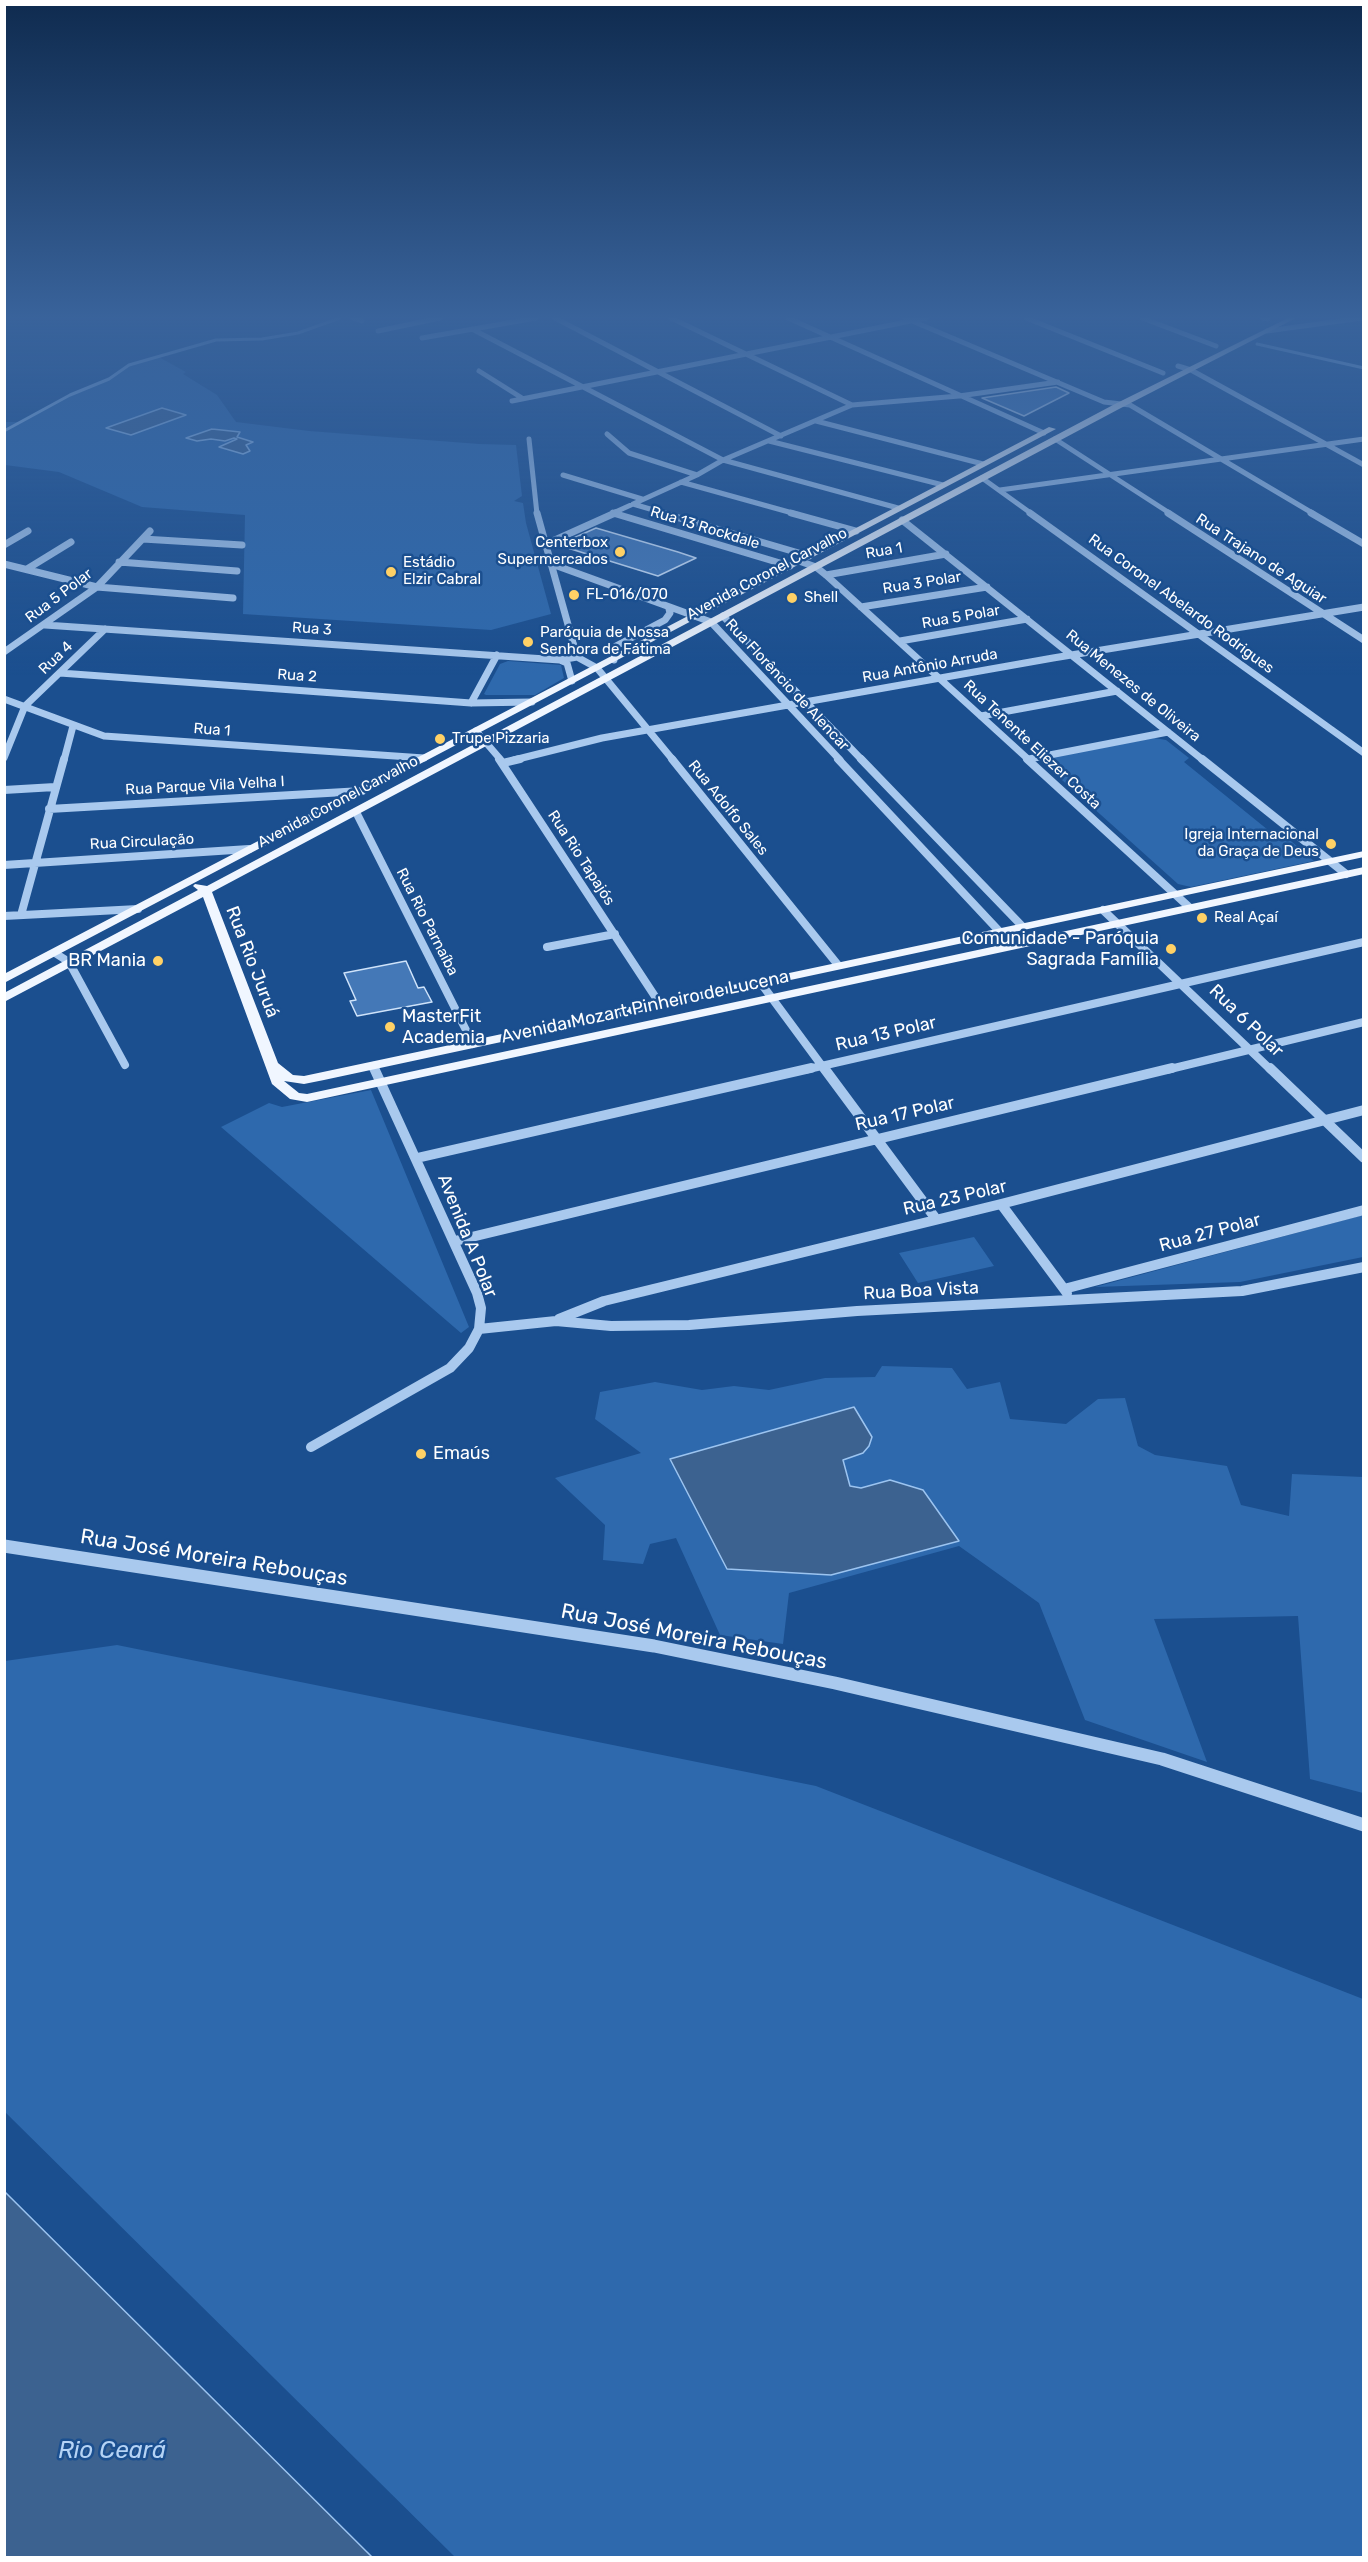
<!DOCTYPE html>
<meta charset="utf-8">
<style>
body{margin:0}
#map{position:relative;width:1368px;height:2562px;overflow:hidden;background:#1b4f8f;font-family:Rubik,sans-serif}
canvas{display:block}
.frame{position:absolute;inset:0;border:6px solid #fff;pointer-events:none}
</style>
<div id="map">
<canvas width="1368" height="2562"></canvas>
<div class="frame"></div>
</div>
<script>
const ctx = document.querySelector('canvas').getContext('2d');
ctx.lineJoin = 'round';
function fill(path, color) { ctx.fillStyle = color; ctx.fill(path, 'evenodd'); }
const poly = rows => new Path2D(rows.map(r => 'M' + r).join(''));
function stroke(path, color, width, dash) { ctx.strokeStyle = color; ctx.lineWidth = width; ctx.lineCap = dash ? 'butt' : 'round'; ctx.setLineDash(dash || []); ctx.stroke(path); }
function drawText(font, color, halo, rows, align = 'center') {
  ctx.font = font + ' Rubik,sans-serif'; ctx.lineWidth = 5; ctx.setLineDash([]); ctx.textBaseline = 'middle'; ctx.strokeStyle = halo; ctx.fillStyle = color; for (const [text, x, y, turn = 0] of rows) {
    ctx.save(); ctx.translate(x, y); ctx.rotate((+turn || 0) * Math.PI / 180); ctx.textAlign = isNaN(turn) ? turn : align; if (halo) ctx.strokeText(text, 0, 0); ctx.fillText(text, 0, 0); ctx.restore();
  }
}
const green = poly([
 [157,356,186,372,183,374,217,395,236,422,309,431,479,444,516,445,522,496,514,501,523,503,526,523,551,614,491,630,243,614,245,515,142,507,59,472,5,465,5,422,21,422,70,395,109,379,129,365],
 [508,661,561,665,564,678,535,695,486,695,484,694,500,664],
 [1154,738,1166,740,1189,758,1184,762,1273,834,1284,835,1314,861,1191,887,1178,884,1043,763,1047,758],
 [371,1090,469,1327,461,1333,221,1127,269,1103,282,1107],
 [1363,1215,1363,1257,1240,1282,1095,1287],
 [974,1237,994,1266,918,1283,899,1253],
 [882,1366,952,1368,967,1389,1000,1382,1010,1419,1066,1424,1098,1399,1125,1398,1138,1446,1155,1455,1227,1466,1241,1505,1289,1516,1292,1474,1363,1477,1363,1793,1310,1779,1298,1616,1154,1619,1207,1762,1085,1720,1039,1603,959,1546,789,1593,783,1644,720,1635,676,1538,650,1544,643,1564,603,1560,605,1525,555,1478,641,1453,595,1419,600,1392,655,1382,702,1390,734,1386,769,1390,825,1378,875,1377],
 [117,1645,816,1786,1363,1999,1363,2557,455,2557,5,2112,5,1661]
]);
const water = poly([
 [162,408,186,415,131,435,106,428,162,408],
 [212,429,240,432,237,437,253,442,246,445,250,451,243,454,219,447,237,439,234,438,225,441,211,439,197,441,186,438,212,429],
 [854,1407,872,1437,869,1446,863,1453,843,1460,850,1486,861,1488,890,1480,923,1490,959,1541,831,1575,727,1569,670,1459,854,1407],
 [4,2192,5,2192,372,2557,5,2557,4,2192]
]);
const stream = poly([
 [1257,344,1364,368],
 [4,431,70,395,109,379,129,365,216,340,262,339,298,333,340,318]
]);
const building = poly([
 [1056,387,1069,393,1024,416,982,398,1056,387],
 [596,528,678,552,696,558,658,576,558,545,596,528],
 [406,961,418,988,424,987,432,1002,357,1016,350,1001,356,1000,344,973,406,961]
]);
const minorFar4 = poly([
 [353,318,362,321],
 [555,318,781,436],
 [671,318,852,405],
 [788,318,1044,433],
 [905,318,1104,402,1130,405,1314,514],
 [1026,318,1163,373],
 [1142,318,1216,346],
 [1263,318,1268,319],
 [472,329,723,460,898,508],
 [378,331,440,318],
 [1267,331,1362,318],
 [422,338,536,318],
 [1178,366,1191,370,1364,465],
 [479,371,522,398],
 [512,401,926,318],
 [816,421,983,464],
 [607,434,629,453,697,475],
 [529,439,537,514],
 [1055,439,1171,514],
 [769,441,943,485],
 [563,475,642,499],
 [982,478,1032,514],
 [681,482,796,514],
 [1000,490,1364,439],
 [633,504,667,514],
 [613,513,617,514],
 [611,514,697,475,723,460,852,405,959,396,1058,382]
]);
const minorFar3 = poly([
 [537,513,577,657,597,668,673,760],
 [613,513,790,566],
 [662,513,809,556],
 [791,513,856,531],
 [1030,513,1364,753],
 [1168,513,1364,640],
 [1311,513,1364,544],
 [902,520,1203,760],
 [143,539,242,545],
 [546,544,615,513],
 [4,545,28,531],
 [799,561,816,567,826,575,1029,760],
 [119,562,237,571],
 [549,563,711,622,840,760],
 [4,564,97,587,233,598],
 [27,569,71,542],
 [826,575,946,554],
 [861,607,987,587],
 [723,616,862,760],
 [45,625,560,660,577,657],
 [900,641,1027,619],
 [4,652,97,587,150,531],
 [560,660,567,663,572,681],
 [614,660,616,646,665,620,670,613,669,609],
 [60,673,471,703,532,702],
 [4,699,104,736,424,758],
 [471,703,497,655],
 [981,716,1117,691],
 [476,731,501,760],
 [4,758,25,706,105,629],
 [1029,759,1168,732],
 [64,760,73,726],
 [514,760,602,738,1053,658,1364,607]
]);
const minorFar2 = poly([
 [499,759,660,1004],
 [672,759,838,965],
 [838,759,999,931],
 [861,759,1022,926],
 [1027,759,1189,907],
 [1202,759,1346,874],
 [503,763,520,759],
 [4,790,55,787],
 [49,809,362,791],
 [356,812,473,1044],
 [4,865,249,849],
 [1103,910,1271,1070],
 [21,915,64,759],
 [4,916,138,909],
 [547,947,615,934],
 [55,953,69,962,125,1065],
 [760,982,825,1070],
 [373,1066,375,1070],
 [804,1070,1364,942],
 [1166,1070,1364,1022]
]);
const minorFar1 = poly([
 [824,1068,936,1219],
 [1270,1068,1364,1158],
 [417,1158,811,1068],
 [1001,1204,1067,1293],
 [455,1241,1172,1068],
 [1064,1289,1364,1210],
 [559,1319,604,1301,1001,1204,1364,1110],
 [479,1329,556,1321,611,1326,689,1325,857,1311,1242,1291,1364,1267],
 [311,1447,450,1368,469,1348,479,1329,481,1308,477,1293,374,1068]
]);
const minor = poly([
 [4,1546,654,1646,835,1683,1162,1759,1364,1825]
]);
const major = poly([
 [1288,318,1296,318,1119,409,212,892,278,1063,293,1075,304,1076,1364,851,1364,857,324,1080,304,1084,284,1081,299,1093,307,1094,1364,867,1364,874,307,1102,290,1099,272,1084,203,897,4,1002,4,993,198,890,193,886,195,884,207,886,1113,405,1288,318],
 [1049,427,1056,429,4,983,4,974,1049,427]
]);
const markers = [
 [620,552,6,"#ffd166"],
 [391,572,6,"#ffd166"],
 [574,595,6,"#ffd166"],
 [792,598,6,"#ffd166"],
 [528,642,6,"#ffd166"],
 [440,739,6,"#ffd166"],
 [1331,844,6,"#ffd166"],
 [1202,918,6,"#ffd166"],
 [1171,949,6,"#ffd166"],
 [158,961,6,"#ffd166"],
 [390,1027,6,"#ffd166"],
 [421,1454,6,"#ffd166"]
];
const farStreetnames = [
 ["Rua 13 Rockdale",705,528,17],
 ["Rua 1",884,551,-10],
 ["Rua Trajano de Aguiar",1261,559,33],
 ["Avenida Coronel Carvalho",767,574,-28],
 ["Rua 3 Polar",922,583,-9],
 ["Rua 5 Polar",59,596,-37],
 ["Rua Coronel Abelardo Rodrigues",1181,604,36],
 ["Rua 5 Polar",961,617,-10],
 ["Rua 3",312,629,4],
 ["Rua 4",56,658,-44],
 ["Rua Antônio Arruda",930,666,-10],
 ["Rua 2",297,676,4],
 ["Rua Florêncio de Alencar",787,685,47],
 ["Rua Menezes de Oliveira",1133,686,39],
 ["Rua 1",212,730,4],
 ["Rua Tenente Eliezer Costa",1032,745,43],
 ["Rua Parque Vila Velha I",205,786,-3],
 ["Avenida Coronel Carvalho",338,802,-28],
 ["Rua Adolfo Sales",728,808,51],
 ["Rua Circulação",142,842,-3],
 ["Rua Rio Tapajós",581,858,57],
 ["Rua Rio Parnaíba",427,922,63]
];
const farPoinames = [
 ["Centerbox",608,543,"right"],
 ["Supermercados",608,560,"right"],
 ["Estádio",403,563],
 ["Elzir Cabral",403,580],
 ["FL-016/070",586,595],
 ["Shell",804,598],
 ["Paróquia de Nossa",540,633],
 ["Senhora de Fátima",540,650],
 ["Trupe Pizzaria",452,739],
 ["Igreja Internacional",1319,835,"right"],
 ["da Graça de Deus",1319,852,"right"],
 ["Real Açaí",1214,918]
];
const poiNames = [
 ["Comunidade - Paróquia",1159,939],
 ["Sagrada Família",1159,960],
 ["BR Mania",146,961],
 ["MasterFit",402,1017,"left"],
 ["Academia",402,1038,"left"],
 ["Emaús",433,1454,"left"]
];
const streetNames = [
 ["Rua Rio Juruá",252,962,69],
 ["Avenida Mozart Pinheiro de Lucena",645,1007,-12],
 ["Rua 6 Polar",1246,1021,44],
 ["Rua 13 Polar",886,1034,-13],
 ["Rua 17 Polar",905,1114,-13],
 ["Rua 23 Polar",955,1198,-13],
 ["Rua 27 Polar",1210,1233,-15],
 ["Avenida A Polar",467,1236,68],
 ["Rua Boa Vista",921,1291,-3]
];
const nearStreetnames = [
 ["Rua José Moreira Rebouças",214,1558,9],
 ["Rua José Moreira Rebouças",694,1637,11]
];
const nearWaternames = [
 ["Rio Ceará",112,2451]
];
fill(green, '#2e69ad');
fill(water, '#3c6290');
stroke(water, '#9cc4f0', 1.5);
stroke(stream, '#9cc4f0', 3);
fill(building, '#4478b7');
stroke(building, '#cfe3fa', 1.5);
stroke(minorFar4, '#a9c9ee', 5);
stroke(minorFar3, '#a9c9ee', 7);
stroke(minorFar2, '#a9c9ee', 8);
stroke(minorFar1, '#a9c9ee', 10);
stroke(minor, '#a9c9ee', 13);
fill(major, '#f0f6ff');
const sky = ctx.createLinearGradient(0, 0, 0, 676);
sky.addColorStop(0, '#0f2b4f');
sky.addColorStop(0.47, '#39639b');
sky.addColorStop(1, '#39639b00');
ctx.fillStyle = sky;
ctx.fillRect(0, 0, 1368, 676);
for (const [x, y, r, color] of markers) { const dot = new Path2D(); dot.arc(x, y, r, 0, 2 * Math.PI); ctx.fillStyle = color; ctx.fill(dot); stroke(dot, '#1b4f8f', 2); }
drawText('15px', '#fff', '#1b4f8f', farStreetnames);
drawText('15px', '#fff', '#1b4f8f', farPoinames, 'left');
drawText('18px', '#fff', '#1b4f8f', poiNames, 'right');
drawText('18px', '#fff', '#1b4f8f', streetNames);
drawText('21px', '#fff', '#1b4f8f', nearStreetnames);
drawText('italic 24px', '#b5d3f5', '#1b4f8f', nearWaternames);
</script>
